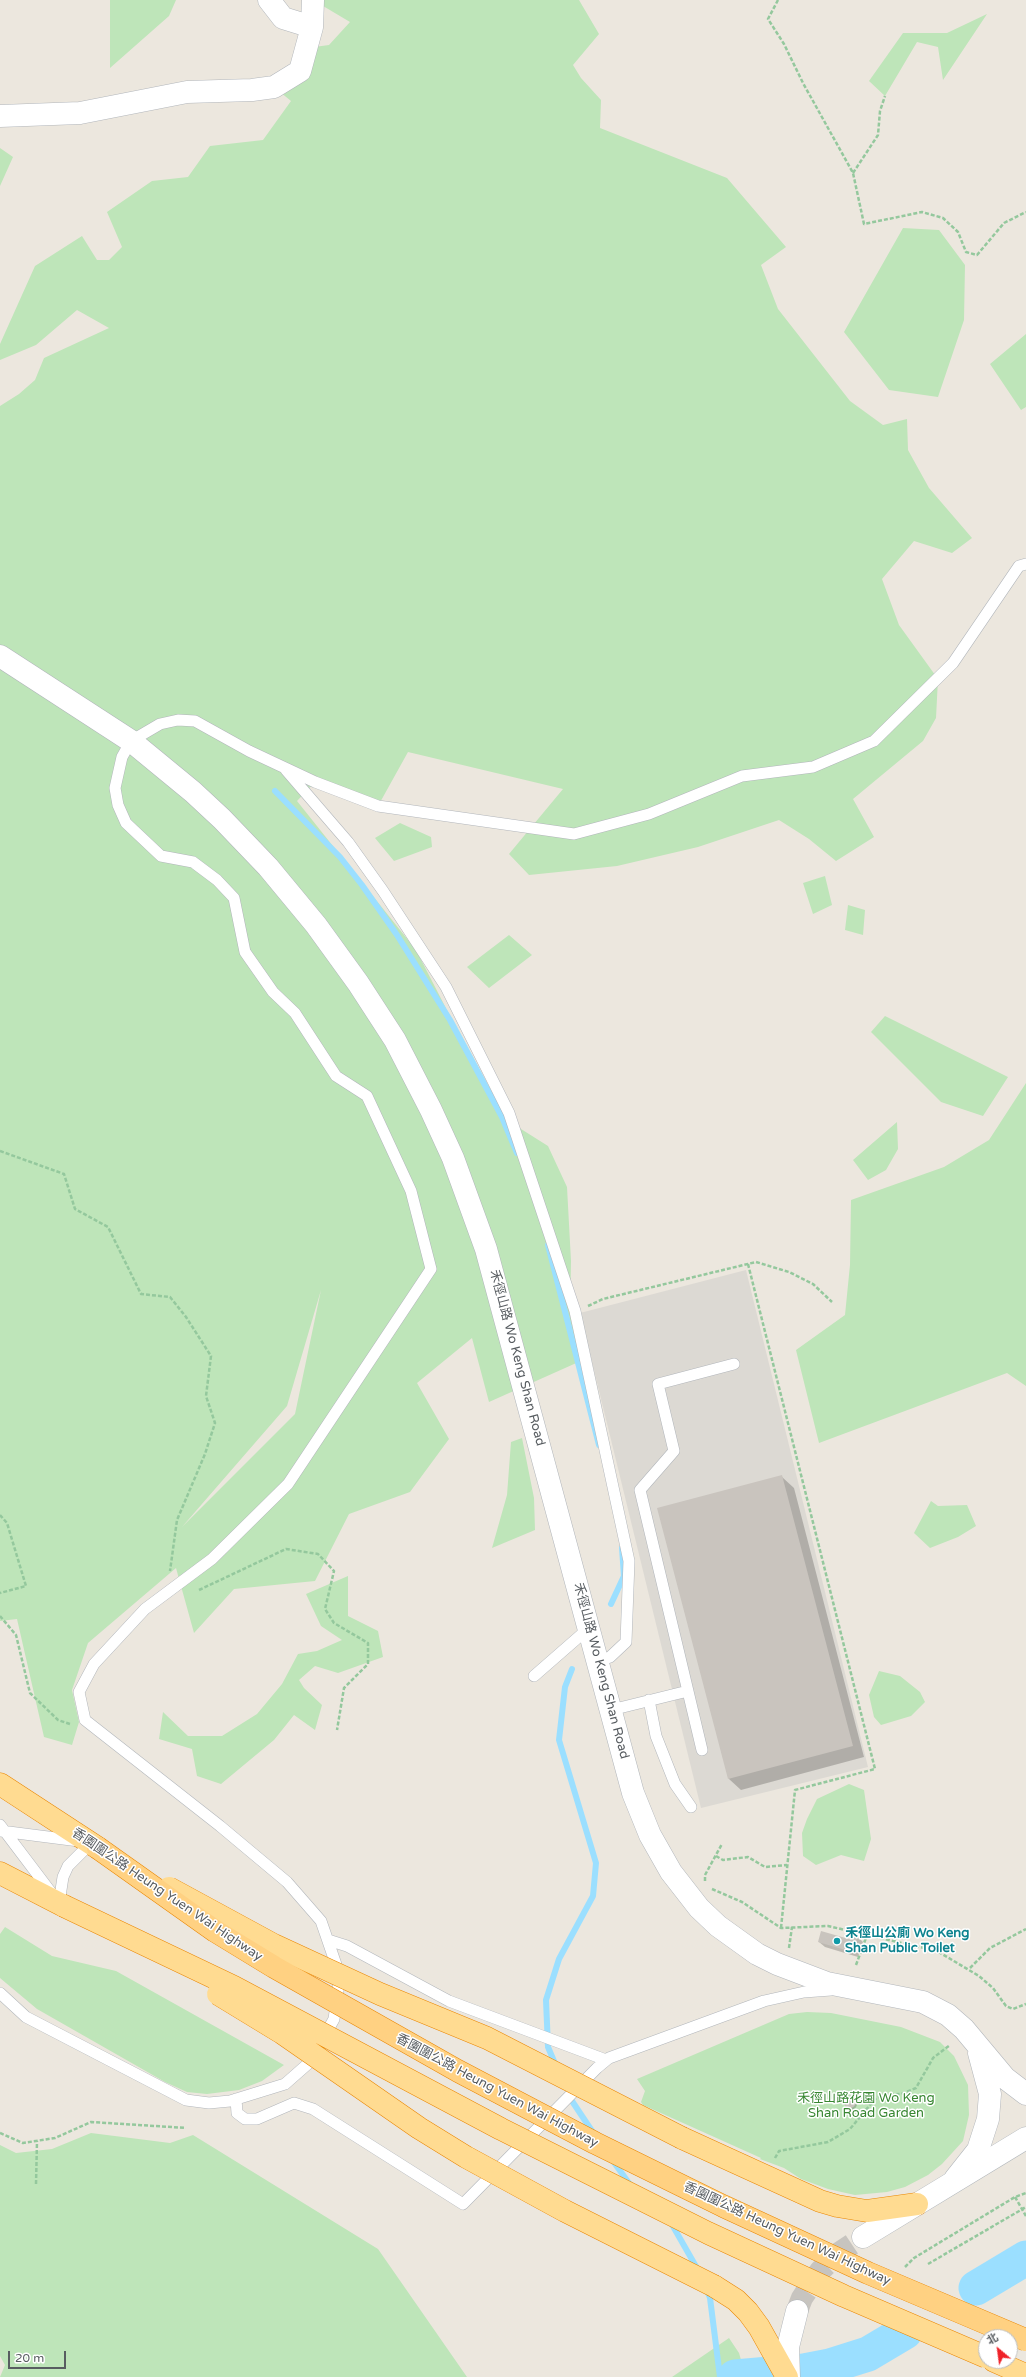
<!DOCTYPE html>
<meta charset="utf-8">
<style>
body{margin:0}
#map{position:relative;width:1026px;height:2377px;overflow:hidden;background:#ece7de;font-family:"Varela Round","Noto Sans SC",sans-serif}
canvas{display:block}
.north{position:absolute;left:978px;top:2329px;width:40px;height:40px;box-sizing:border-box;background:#fff;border:1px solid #bcbec0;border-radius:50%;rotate:331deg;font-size:11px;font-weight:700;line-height:16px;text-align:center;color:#585d61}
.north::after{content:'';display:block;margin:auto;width:14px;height:18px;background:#ef2229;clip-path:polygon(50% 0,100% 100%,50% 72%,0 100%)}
.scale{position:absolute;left:8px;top:2351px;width:58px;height:18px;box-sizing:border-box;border:2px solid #585d61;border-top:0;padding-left:5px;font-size:12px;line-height:14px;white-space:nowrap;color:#585d61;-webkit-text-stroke:3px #fff;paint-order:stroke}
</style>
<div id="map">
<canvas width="1026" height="2377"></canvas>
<div class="north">北</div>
<div class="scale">20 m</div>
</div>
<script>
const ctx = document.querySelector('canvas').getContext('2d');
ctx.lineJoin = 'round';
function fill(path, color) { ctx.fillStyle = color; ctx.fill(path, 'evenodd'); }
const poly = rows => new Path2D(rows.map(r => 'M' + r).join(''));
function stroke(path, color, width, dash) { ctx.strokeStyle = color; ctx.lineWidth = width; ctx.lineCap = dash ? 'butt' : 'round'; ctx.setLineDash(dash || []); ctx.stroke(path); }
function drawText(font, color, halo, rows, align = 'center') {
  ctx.font = font + ' "Varela Round","Noto Sans SC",sans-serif'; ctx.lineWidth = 3; ctx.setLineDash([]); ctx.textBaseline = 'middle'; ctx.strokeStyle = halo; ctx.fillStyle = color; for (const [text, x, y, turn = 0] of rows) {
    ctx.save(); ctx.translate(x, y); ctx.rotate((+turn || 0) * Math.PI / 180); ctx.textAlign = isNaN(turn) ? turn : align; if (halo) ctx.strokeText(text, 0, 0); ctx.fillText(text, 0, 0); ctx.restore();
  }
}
const industrial = poly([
 [746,1270,868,1767,701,1808,580,1313]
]);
const green = poly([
 [110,0,176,0,169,16,110,68],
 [313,0,579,0,599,34,573,65,581,78,601,100,600,128,727,178,786,247,761,265,778,309,850,401,883,425,907,419,908,450,929,488,972,538,952,553,914,541,882,579,899,625,938,679,936,718,923,741,853,799,874,837,836,861,809,839,779,820,698,847,617,866,529,875,509,854,563,789,408,752,378,806,315,782,297,801,416,950,502,1117,548,1146,567,1187,571,1261,570,1312,583,1360,489,1402,472,1338,417,1383,449,1439,410,1492,349,1514,315,1581,234,1589,194,1633,176,1568,88,1643,72,1690,79,1722,72,1745,44,1737,17,1619,0,1621,0,406,19,394,35,380,44,358,109,328,77,310,36,345,0,360,0,344,35,266,82,236,97,260,109,260,122,247,107,212,152,181,188,177,210,146,263,140,291,101,274,87,307,48,329,45,350,22],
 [321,1290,295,1414,182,1527,287,1406],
 [987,14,943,80,938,47,917,42,885,96,869,81,903,33,947,33],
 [0,148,13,157,0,186],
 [903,228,939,230,965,265,964,320,938,397,889,390,844,332],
 [1026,334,1026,407,1021,410,990,364],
 [400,823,431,837,432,847,394,861,375,838],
 [825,876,832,905,813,914,803,883],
 [848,905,865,910,863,935,845,930],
 [509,935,532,955,489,988,467,967],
 [885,1016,1008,1077,983,1116,941,1102,871,1032],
 [1026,1083,1026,1386,1007,1373,819,1443,796,1350,845,1315,850,1265,851,1200,944,1167,989,1140],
 [897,1122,898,1149,886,1170,868,1180,853,1160],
 [522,1438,534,1498,535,1530,492,1548,507,1495,511,1442],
 [931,1501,938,1506,967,1505,976,1526,958,1537,930,1548,914,1533],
 [348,1576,348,1616,378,1631,383,1657,338,1673,315,1666,299,1680,304,1688,322,1705,315,1730,294,1715,274,1740,221,1784,197,1776,192,1749,159,1739,163,1712,188,1736,222,1736,257,1714,282,1684,298,1654,317,1651,342,1640,321,1626,306,1594],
 [879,1671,900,1676,920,1692,925,1702,911,1716,881,1725,874,1717,869,1695],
 [849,1784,864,1790,871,1839,864,1861,841,1855,816,1865,803,1856,802,1833,807,1819,817,1799],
 [5,1927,52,1956,116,1971,284,2065,262,2081,239,2090,207,2094,187,2092,165,2082,37,2009,0,1978,0,1934],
 [807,2012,831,2013,901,2027,940,2042,954,2056,968,2085,969,2115,963,2141,942,2164,928,2175,905,2187,887,2192,855,2195,828,2189,801,2179,784,2168,760,2159,761,2158,643,2105,641,2102,645,2091,637,2079,789,2014],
 [91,2133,170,2143,193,2135,378,2249,467,2377,0,2377,5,2365,0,2356,0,2145,16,2153,52,2149],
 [729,2338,739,2353,746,2377,672,2377]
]);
const shadow = poly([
 [782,1477,794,1488,864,1757,741,1790,729,1779],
 [857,1936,863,1942,858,1957,825,1947,819,1942,850,1941],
 '845 2104a6 6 0 1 1 12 0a6 6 0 1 1-12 0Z'
]);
const stream = poly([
 [275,791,340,857,362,885,397,935,450,1020,502,1117,517,1153],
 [548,1245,599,1445],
 [611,1604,624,1576,622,1548],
 [556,2066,548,2047,546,2000,559,1959,593,1896,596,1863,559,1740,565,1687,572,1669],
 [568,2095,594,2134],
 [613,2161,631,2186],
 [670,2221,698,2270],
 [707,2290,710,2298,720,2377]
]);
const river = poly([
 [976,2288,1026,2258],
 [735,2377,804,2371,830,2366,868,2354,905,2332]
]);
const building = poly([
 [782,1475,853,1746,728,1779,657,1508],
 [821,1931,849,1939,851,1933,858,1935,853,1952,818,1942],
 '844 2102a6 6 0 1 1 12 0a6 6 0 1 1-12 0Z'
]);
const secondaryTunnel = poly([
 [797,2311,802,2298,820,2271,839,2253,863,2237]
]);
const path = poly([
 [778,0,768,19,784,44,803,83,853,173,864,224,922,212,943,218,958,232,966,252,977,255,1004,223,1026,212],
 [853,173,878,135,880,111,885,96],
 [0,1151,64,1174,75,1209,108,1227,141,1294,170,1297,186,1317,211,1356,206,1396,215,1423,205,1454,177,1520,170,1571],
 [748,1264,875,1769,795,1790,781,1928],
 [588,1306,603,1299,756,1262,789,1272,813,1284,832,1302],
 [0,1515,7,1523,26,1586,0,1593],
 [199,1590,286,1549,318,1554,334,1571,325,1609,334,1623,368,1643,368,1664,344,1688,337,1730],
 [0,1616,16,1635,30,1693,58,1720,70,1724],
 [716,1856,723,1860,748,1857,765,1867,787,1865],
 [705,1881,705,1875,722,1844],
 [712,1889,742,1902,781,1928,828,1926,937,1951,979,1976,993,1988,1006,2006,1013,2009,1026,2004],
 [789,1948,792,1927],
 [856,1965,867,1935],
 [970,1968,990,1948,1026,1929],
 [0,2133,23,2143,55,2138,91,2122,186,2128],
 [775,2158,779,2151,828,2142,850,2129,875,2099,883,2095,901,2094,916,2088,933,2058,950,2045],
 [36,2184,37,2141],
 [928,2264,1026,2207],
 [905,2267,914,2258,1015,2197,1026,2193]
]);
const service = poly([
 [286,770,348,842,383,891,446,987,509,1113,575,1311,629,1561,626,1642,610,1657,598,1661],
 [534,1676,589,1628],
 [649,1700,656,1736,675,1784,691,1807],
 [611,1710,688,1691],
 [702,1750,640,1490,674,1451,658,1384,734,1364],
 [0,1825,53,1895],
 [1,1831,79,1841],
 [59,1903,63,1877,68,1866,91,1843],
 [328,1940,347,1946,449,2001,606,2060],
 [0,1993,26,2017,186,2100,209,2103,230,2101,285,2084,310,2062,334,2019,340,1976,321,1921,287,1882,220,1826,85,1720,79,1692,94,1664,145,1609,212,1559,288,1484,431,1269,411,1191,367,1096,336,1076,295,1013,273,992,245,952,234,898,217,880,193,862,161,856,126,823,118,805,115,788,122,757,131,741,160,724,178,720,195,721,249,751,315,782,378,806,574,834,649,814,742,776,813,767,874,741,953,663,1019,566,1026,564],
 [236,2099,237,2113,245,2119,257,2119,294,2103,313,2109,463,2204,597,2068,609,2058,764,2001,804,1992,831,1990]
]);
const minor = poly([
 [269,0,283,18,312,27,313,0],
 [0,116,80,113,187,92,252,90,274,87,300,71,312,27],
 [0,656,131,741,193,792,222,819,268,867,316,925,358,983,395,1040,431,1110,453,1158,486,1249,633,1793,650,1835,671,1872,699,1908,718,1926,757,1954,777,1964,827,1983,923,2002,948,2015,964,2029,1005,2078,1026,2094],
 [955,2179,978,2150,988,2119,990,2094,979,2053]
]);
const secondary = poly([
 [863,2237,1026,2138],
 [789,2377,788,2347,797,2311]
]);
const trunk = poly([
 [0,1784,98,1848],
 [0,1873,64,1906],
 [682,2138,820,2201,837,2206,867,2211,917,2204],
 [714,2286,736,2300,748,2312,759,2327,787,2377],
 [994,2361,1026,2375]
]);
const pathBridge = poly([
 [1015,2197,1026,2216]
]);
const trunkBridge = poly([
 [169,1888,274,1945,380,1994,487,2038,682,2138],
 [64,1906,234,1987,501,2129,708,2233,844,2296,986,2357],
 [218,1994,282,2033,419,2128,466,2157,565,2211,714,2286]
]);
const motorwayBridge = poly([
 [98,1848,215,1931,274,1967,458,2071,595,2143,723,2206,868,2273,1026,2340]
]);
const markers = [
 [837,1941,4,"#0f9aa8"]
];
const streetNames = [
 ["禾徑山路 Wo Keng Shan Road",517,1358,75],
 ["禾徑山路 Wo Keng Shan Road",601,1671,75],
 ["香園圍公路 Heung Yuen Wai Highway",167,1895,34],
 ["香園圍公路 Heung Yuen Wai Highway",497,2091,28],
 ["香園圍公路 Heung Yuen Wai Highway",787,2234,25]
];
const cultureNames = [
 ["禾徑山公廁 Wo Keng",845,1934],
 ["Shan Public Toilet",845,1949]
];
const parkNames = [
 ["禾徑山路花園 Wo Keng",866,2099],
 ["Shan Road Garden",866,2114]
];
fill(industrial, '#dcd9d3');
fill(green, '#bee5b9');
fill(shadow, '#0003');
stroke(stream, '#9bdfff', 6);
stroke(river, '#9bdfff', 35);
fill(building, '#c9c4be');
stroke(secondaryTunnel, '#c7c4bf', 22, [22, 11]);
stroke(service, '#b2b6bb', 12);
stroke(minor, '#b2b6bb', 23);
stroke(secondary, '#b1b6bb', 23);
stroke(trunk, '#ea8600', 23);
stroke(path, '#94c89d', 2.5, [4, 2]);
stroke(service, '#fff', 11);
stroke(minor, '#fff', 22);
stroke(secondary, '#fff', 22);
stroke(trunk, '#ffdb91', 22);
stroke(trunkBridge, '#ea8600', 23, []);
stroke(motorwayBridge, '#ea8600', 23, []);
stroke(pathBridge, '#94c89d', 2.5, [4, 2]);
stroke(trunkBridge, '#ffdb91', 22);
stroke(motorwayBridge, '#ffd182', 22);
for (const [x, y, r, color] of markers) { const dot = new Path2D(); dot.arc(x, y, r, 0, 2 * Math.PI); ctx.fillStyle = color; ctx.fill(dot); stroke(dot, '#fff', 1.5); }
drawText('13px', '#585d61', '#fff', streetNames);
drawText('bold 13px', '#0d838f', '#fff', cultureNames, 'left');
drawText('13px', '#378631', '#fff', parkNames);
</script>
